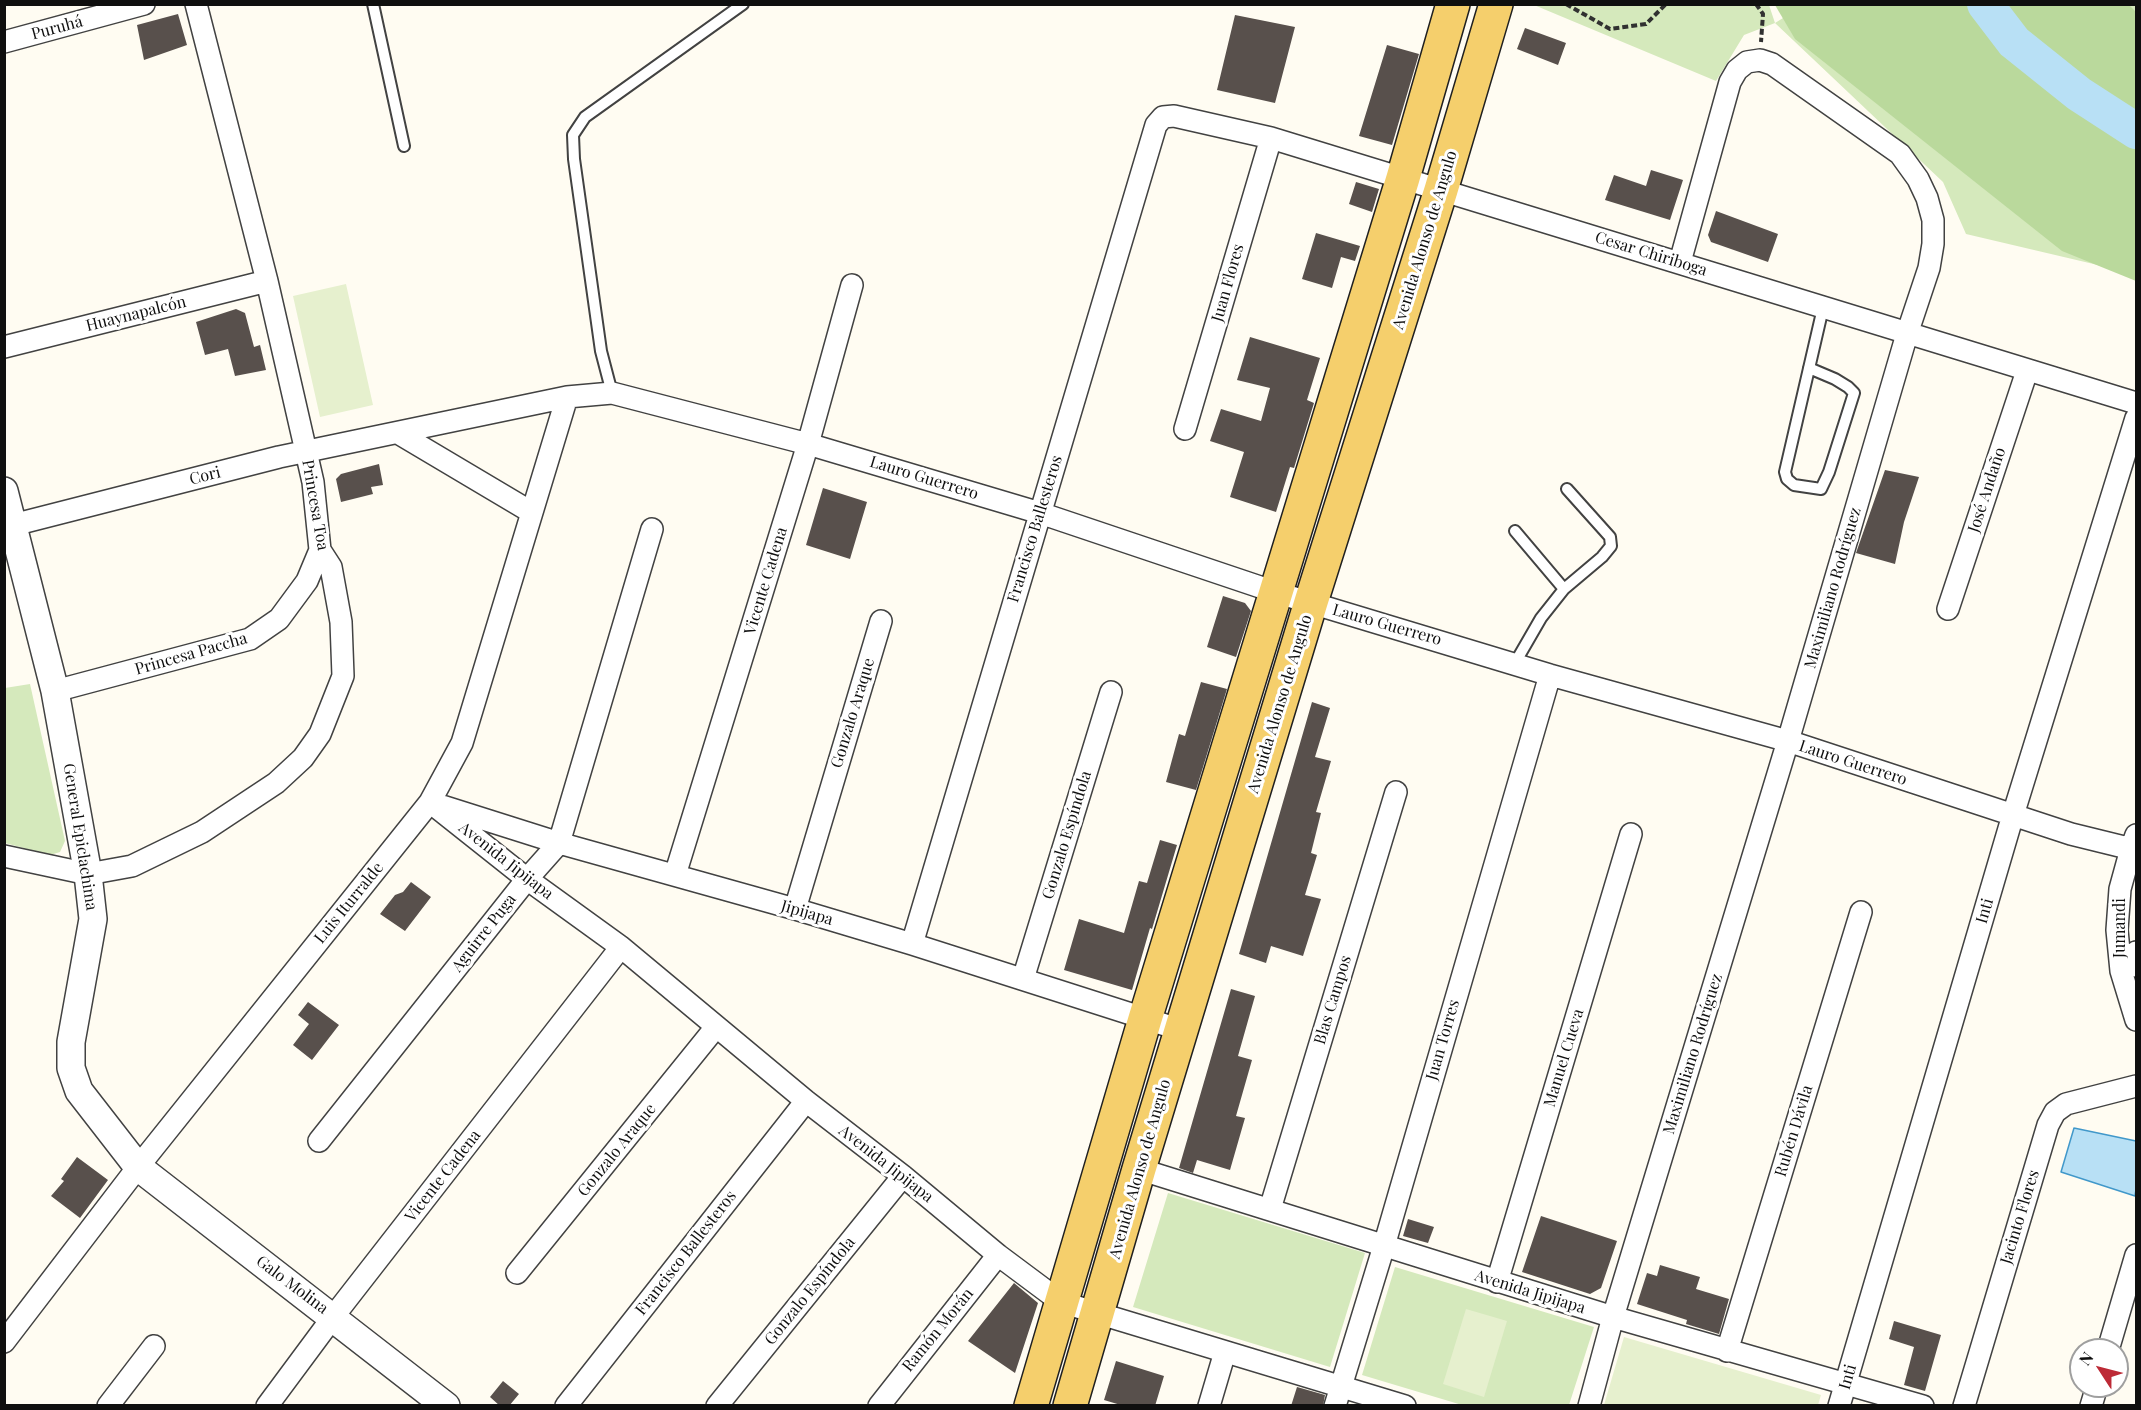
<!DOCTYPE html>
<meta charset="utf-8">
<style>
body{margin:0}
#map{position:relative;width:2141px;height:1410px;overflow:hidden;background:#fffcf2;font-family:"Playfair Display",serif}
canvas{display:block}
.frame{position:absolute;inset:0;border:6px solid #0f0f0f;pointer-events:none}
.north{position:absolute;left:2069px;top:1338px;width:60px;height:60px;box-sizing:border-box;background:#fff;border:2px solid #9f9f9f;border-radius:50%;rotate:306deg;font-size:16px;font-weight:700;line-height:24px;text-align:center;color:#0f0f0f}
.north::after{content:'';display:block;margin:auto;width:21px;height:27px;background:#bd2a36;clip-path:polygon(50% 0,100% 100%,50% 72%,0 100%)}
</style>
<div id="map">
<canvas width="2141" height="1410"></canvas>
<div class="frame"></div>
<div class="north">N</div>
</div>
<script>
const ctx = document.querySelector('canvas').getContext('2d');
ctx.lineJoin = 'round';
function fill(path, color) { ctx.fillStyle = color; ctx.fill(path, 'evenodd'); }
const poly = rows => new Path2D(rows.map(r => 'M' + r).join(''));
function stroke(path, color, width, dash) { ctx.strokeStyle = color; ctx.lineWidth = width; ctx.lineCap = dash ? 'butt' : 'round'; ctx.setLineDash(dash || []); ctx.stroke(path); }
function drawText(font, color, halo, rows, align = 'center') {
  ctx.font = font + ' "Playfair Display",serif'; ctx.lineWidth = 6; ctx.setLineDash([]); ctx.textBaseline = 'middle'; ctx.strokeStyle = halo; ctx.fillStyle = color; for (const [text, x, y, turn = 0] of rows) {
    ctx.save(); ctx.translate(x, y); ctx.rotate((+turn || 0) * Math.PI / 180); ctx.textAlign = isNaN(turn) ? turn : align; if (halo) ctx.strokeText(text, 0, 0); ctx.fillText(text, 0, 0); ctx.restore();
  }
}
const green = poly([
 [1534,5,1769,5,1775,23,1804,5,2136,5,2136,274,1966,234,1943,182,1775,23,1744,35,1716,81],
 [30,684,65,841,60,852,50,855,5,843,5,688],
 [1168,1193,1365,1253,1330,1367,1133,1307],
 [1395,1267,1594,1327,1569,1405,1462,1405,1362,1375]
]);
const forest = poly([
 [1775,5,2129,5,2136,12,2136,281,2062,251,1795,39]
]);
const pitch = poly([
 [346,284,373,405,320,417,293,296],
 [1466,1309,1507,1321,1484,1397,1443,1384],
 [1624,1337,1821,1395,1818,1405,1604,1405]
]);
const water = poly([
 [2074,1128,2136,1141,2136,1189,2135,1196,2061,1172,2074,1128]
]);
const river = poly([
 [1985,4,2014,42,2079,94,2136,131]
]);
const building = poly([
 [178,14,187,45,144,60,137,25],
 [1235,15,1295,27,1275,103,1217,90],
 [1525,28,1566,43,1558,65,1517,49],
 [1387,45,1419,54,1392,145,1359,136],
 [1651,170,1683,180,1670,220,1605,200,1614,175,1646,186],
 [1356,182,1379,189,1372,212,1349,204],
 [1716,211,1778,234,1768,262,1711,242,1708,235],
 [1316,233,1360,246,1355,261,1341,257,1332,288,1302,279],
 [236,309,245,313,254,347,260,345,266,370,235,376,228,349,205,355,196,322],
 [1250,337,1320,358,1307,400,1314,403,1294,468,1290,467,1276,512,1230,497,1244,452,1210,441,1221,409,1261,421,1270,388,1237,380],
 [379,464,383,485,371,487,373,494,341,502,336,479,341,474],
 [1885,470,1919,477,1904,522,1895,564,1856,553],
 [823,488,867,502,850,559,806,545],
 [1223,596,1245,603,1251,611,1236,657,1207,647],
 [1201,682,1227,689,1196,790,1166,782,1179,734,1185,736],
 [1312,702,1330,708,1315,757,1331,761,1316,812,1321,813,1311,853,1317,855,1305,895,1321,899,1303,956,1271,946,1266,963,1239,954],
 [1160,840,1177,845,1152,929,1150,928,1132,990,1064,970,1079,919,1124,933,1139,881,1147,883],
 [411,882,431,897,405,931,380,914,395,895,403,892],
 [1231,989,1255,996,1238,1056,1252,1060,1236,1116,1245,1118,1230,1170,1197,1160,1193,1173,1179,1168],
 [308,1002,339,1025,312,1060,293,1045,309,1024,298,1015],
 [77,1157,108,1180,80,1218,51,1196,64,1181,61,1179],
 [1541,1216,1617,1241,1601,1288,1590,1294,1522,1272],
 [1408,1219,1434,1227,1428,1243,1403,1236],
 [1660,1265,1700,1277,1696,1289,1729,1299,1719,1334,1686,1324,1687,1320,1637,1304,1647,1273,1657,1276],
 [1014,1283,1038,1303,1015,1373,968,1341],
 [1894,1321,1941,1335,1925,1391,1904,1385,1914,1347,1889,1339],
 [1116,1361,1164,1376,1155,1406,1124,1406,1104,1400],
 [503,1381,519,1394,509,1406,500,1406,490,1397],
 [1297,1387,1325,1395,1323,1406,1291,1406]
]);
const path = poly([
 [1566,4,1610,29,1646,24,1666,4],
 [1756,4,1763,14,1761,42]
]);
const service = poly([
 [373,4,404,146],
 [1809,368,1835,379,1848,387,1854,393,1829,472,1821,489,1794,485,1787,479,1785,472,1823,308],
 [612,393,601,351,574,159,573,135,585,117,743,4],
 [1515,531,1564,589],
 [1515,663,1541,618,1564,589,1602,557,1611,546,1610,537,1567,489]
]);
const minor = poly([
 [4,42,144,4],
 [4,347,267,281],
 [1185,429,1271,138],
 [398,433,531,512],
 [13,525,279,457,567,397,612,393,808,444,1040,513,1275,592,1550,675,1788,741,2071,834,2136,850],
 [1948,609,2027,371],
 [55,691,250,639,279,619,307,581,320,550],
 [430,802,527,879,621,947,806,1101,903,1176,998,1255,1061,1302,1405,1406],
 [442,806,559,843,795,909,912,944,1181,1030],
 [2136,835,2131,849,2120,889,2117,930,2121,971,2136,1020],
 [4,856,88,874,132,866,202,832,276,783,303,758,320,734,343,676,341,622,331,567,320,550,313,482,267,281,196,4],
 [675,875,808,444,852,285],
 [795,909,881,621],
 [912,944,1156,125,1163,117,1174,116,1271,138,2136,403],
 [2136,952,2136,966],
 [1023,979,1111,692],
 [319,1141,527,879,559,843,652,529],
 [1139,1169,1613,1317,1923,1406],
 [1270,1209,1396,792],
 [517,1273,716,1027],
 [1497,1282,1631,834],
 [4,1342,138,1167,430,802,462,743,567,397],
 [2108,1350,2136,1255],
 [1727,1351,1861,912],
 [108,1406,154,1346],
 [267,1406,333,1317,621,947],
 [566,1406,806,1101],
 [717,1406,903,1176],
 [879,1406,998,1255],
 [1209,1406,1225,1352],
 [1335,1406,1384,1246,1550,675],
 [1589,1406,1613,1317,1788,741,1907,334,1929,268,1933,244,1933,220,1927,198,1918,179,1900,154,1772,64,1760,60,1747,62,1737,70,1730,82,1680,262],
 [1839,1406,2013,815,2136,418],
 [1964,1406,2048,1125,2055,1112,2066,1104,2136,1086],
 [2091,1406,2097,1386]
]);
const tertiary = poly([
 [4,491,55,691,88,874,93,919,71,1042,71,1068,79,1091,138,1167,446,1406]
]);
const primary = poly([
 [1031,1406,1145,1019,1403,178,1453,4],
 [1070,1406,1139,1169,1311,602,1441,190,1496,4]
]);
const streetNames = [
 ["Puruhá",57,28,-15],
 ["Avenida Alonso de Angulo",1425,240,-73],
 ["Cesar Chiriboga",1651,254,17],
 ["Juan Flores",1228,283,-74],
 ["Huaynapalcón",136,314,-14],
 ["Cori",205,476,-14],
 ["Lauro Guerrero",924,478,17],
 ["José Andaño",1987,490,-72],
 ["Princesa Toa",315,505,80],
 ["Francisco Ballesteros",1035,529,-73],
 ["Vicente Cadena",766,581,-73],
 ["Maximiliano Rodríguez",1833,588,-74],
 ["Lauro Guerrero",1387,625,16],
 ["Princesa Paccha",191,654,-16],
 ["Avenida Alonso de Angulo",1280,704,-73],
 ["Gonzalo Araque",853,713,-73],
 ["Lauro Guerrero",1853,763,18],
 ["Gonzalo Espíndola",1067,835,-73],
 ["General Epiclachima",80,837,81],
 ["Avenida Jipijapa",506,861,38],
 ["Luis Iturralde",349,903,-51],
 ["Inti",1985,911,-74],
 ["Jipijapa",807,913,16],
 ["Jumandi",2120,928,-90],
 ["Aguirre Puga",484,933,-52],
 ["Blas Campos",1333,1000,-73],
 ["Juan Torres",1443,1040,-74],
 ["Maximiliano Rodríguez",1693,1054,-73],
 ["Manuel Cueva",1564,1058,-73],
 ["Rubén Dávila",1794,1131,-73],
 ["Gonzalo Araque",617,1150,-51],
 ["Avenida Jipijapa",886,1164,38],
 ["Avenida Alonso de Angulo",1140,1169,-74],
 ["Vicente Cadena",443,1176,-52],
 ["Jacinto Flores",2020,1217,-73],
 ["Francisco Ballesteros",686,1253,-52],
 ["Galo Molina",292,1285,37],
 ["Gonzalo Espíndola",810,1291,-51],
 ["Avenida Jipijapa",1530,1292,17],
 ["Ramón Morán",938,1330,-51],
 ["Inti",1848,1377,-74]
];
fill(green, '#d5e9bc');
fill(forest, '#bad99c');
fill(pitch, '#e6f0ce');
fill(water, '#b8e0f5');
stroke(water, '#4198ca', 1.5);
stroke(river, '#b8e0f5', 36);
fill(building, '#58504c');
stroke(service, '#424242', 14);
stroke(minor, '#424242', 24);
stroke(tertiary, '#424242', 30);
stroke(primary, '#202020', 36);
stroke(path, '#313131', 4, [6, 3]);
stroke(service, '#fff', 10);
stroke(minor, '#fff', 21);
stroke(tertiary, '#fff', 27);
stroke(primary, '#f5cf6c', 33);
drawText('16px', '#0f0f0f', '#fff', streetNames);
</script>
